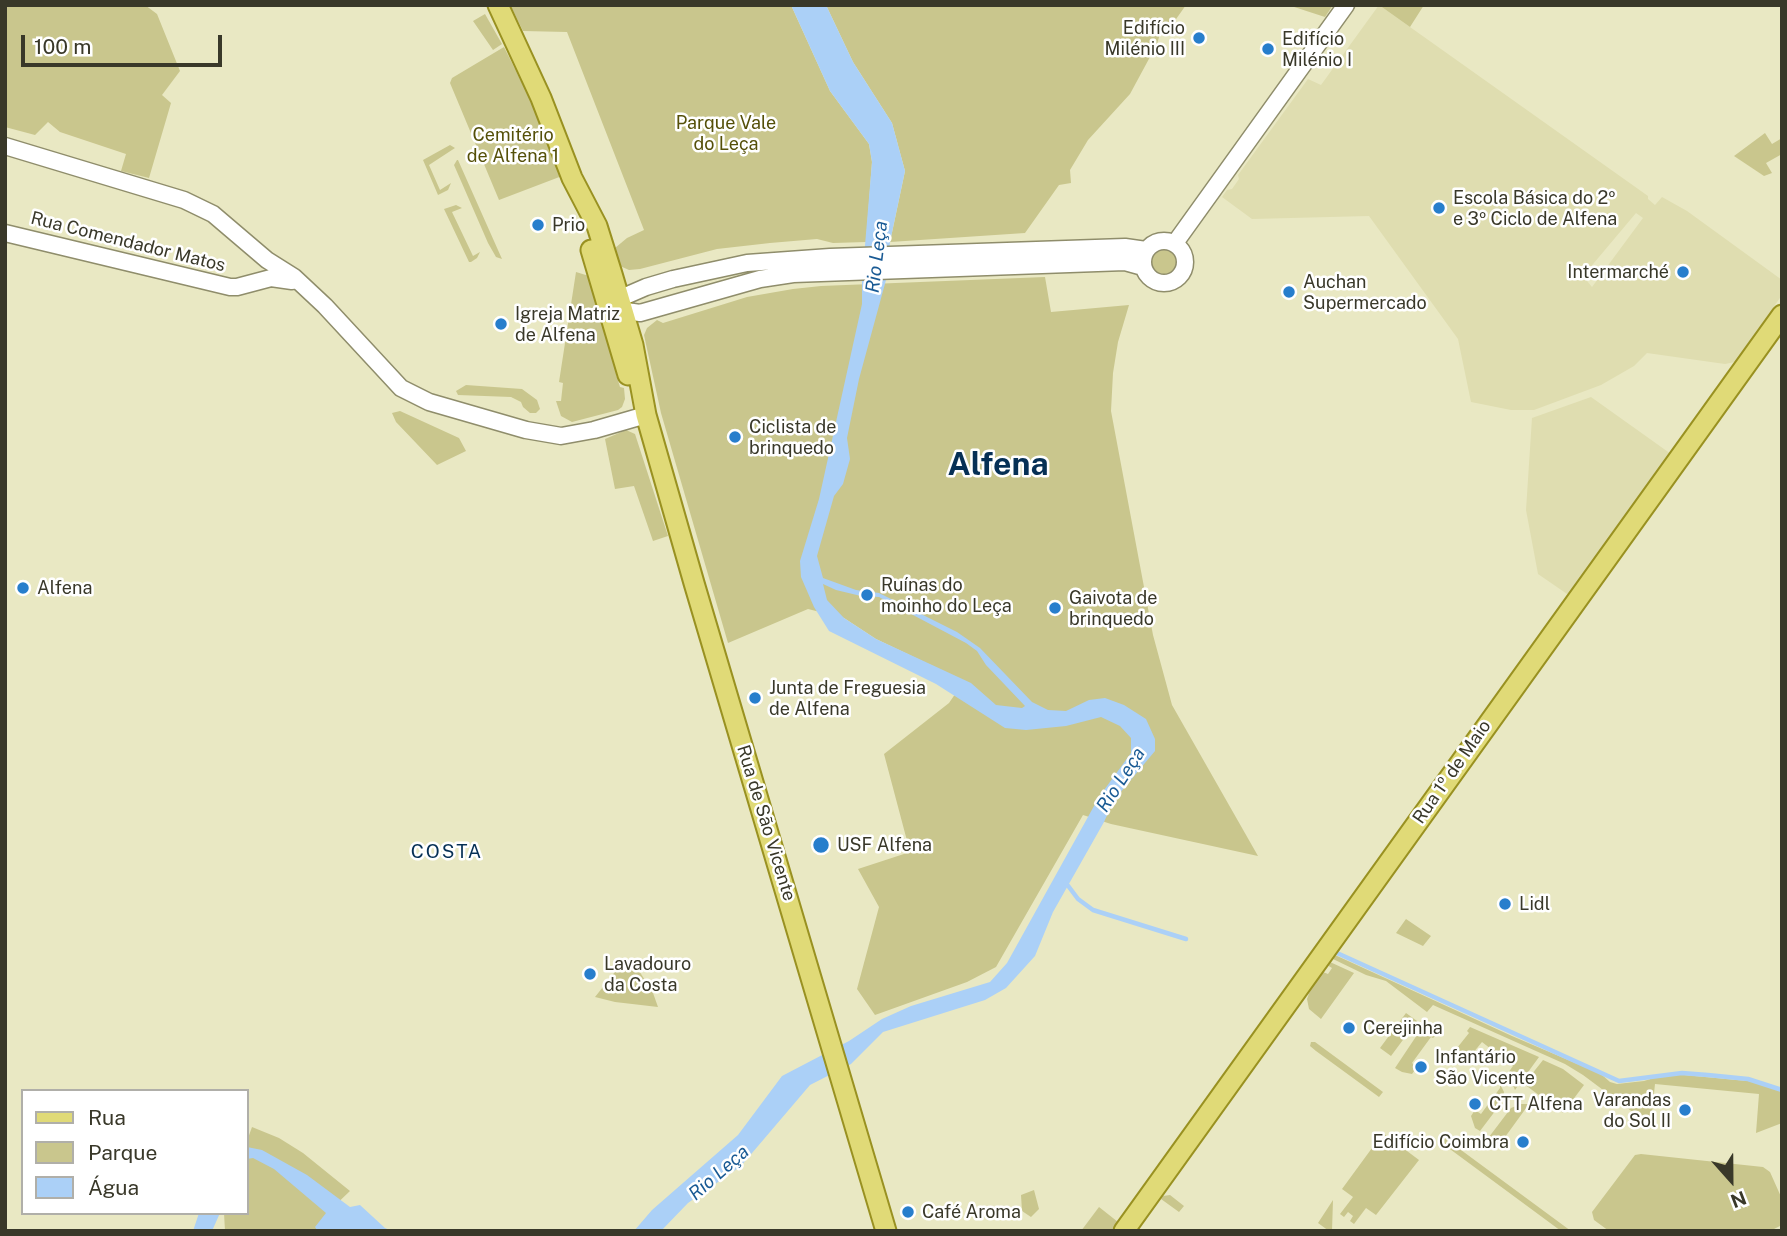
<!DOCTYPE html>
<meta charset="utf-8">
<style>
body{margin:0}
#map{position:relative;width:1787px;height:1236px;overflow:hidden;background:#e9e8c3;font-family:"Public Sans",sans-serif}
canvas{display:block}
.frame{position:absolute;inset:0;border:7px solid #393829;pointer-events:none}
.legend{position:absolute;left:21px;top:1089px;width:228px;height:126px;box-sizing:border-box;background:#fff;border:2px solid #b0afa9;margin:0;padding:9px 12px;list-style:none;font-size:21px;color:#393829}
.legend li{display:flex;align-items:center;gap:14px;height:35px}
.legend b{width:35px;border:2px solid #b0afa9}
.north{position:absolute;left:1696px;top:1145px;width:70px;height:70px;-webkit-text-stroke:5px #fff;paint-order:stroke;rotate:159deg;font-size:19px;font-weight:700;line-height:28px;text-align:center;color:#393829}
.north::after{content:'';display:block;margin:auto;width:24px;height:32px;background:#393829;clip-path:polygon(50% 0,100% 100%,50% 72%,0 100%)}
.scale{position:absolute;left:21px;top:35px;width:201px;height:32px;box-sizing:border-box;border:4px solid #393829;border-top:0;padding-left:9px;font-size:21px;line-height:24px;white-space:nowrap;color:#393829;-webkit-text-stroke:5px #fff;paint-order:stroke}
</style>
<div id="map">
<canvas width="1787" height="1236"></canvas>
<div class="frame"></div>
<ul class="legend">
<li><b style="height:9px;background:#e0da77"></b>Rua</li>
<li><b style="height:19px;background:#c9c68d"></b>Parque</li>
<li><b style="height:19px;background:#abd0f7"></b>Água</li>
</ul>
<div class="north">N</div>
<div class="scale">100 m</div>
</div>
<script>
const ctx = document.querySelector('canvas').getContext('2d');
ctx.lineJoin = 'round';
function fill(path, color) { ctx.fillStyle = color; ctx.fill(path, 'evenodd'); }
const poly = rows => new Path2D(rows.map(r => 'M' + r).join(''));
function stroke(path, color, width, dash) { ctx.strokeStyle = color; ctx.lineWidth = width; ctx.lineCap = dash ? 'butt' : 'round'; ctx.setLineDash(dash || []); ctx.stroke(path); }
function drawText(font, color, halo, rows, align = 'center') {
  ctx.font = font + ' "Public Sans",sans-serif'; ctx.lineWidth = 5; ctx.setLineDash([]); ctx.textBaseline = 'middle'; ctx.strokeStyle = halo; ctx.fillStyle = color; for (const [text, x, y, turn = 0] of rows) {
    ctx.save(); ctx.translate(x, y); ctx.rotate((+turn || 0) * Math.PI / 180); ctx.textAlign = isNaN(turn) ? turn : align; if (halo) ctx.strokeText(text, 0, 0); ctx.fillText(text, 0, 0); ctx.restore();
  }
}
const built = poly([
 [1379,5,1648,196,1648,199,1655,205,1662,197,1687,211,1782,280,1782,295,1735,362,1725,364,1647,353,1634,366,1601,385,1534,410,1511,410,1471,402,1458,339,1369,216,1252,219,1222,197,1227,190,1232,189,1239,179,1238,175,1308,79,1321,85],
 [1636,213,1643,218,1592,287,1583,276],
 [1591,397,1671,454,1570,596,1538,574,1526,510,1532,418]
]);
const green = poly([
 [5,5,145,5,157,14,180,71,162,95,171,103,149,178,121,171,126,154,60,132,48,122,35,135,5,127],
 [510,5,791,5,830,91,869,144,872,162,866,242,833,243,817,239,770,243,717,249,640,269,629,270,620,266,615,254,615,248,627,238,644,230,567,32,523,31],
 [826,5,1186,5,1174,22,1179,24,1177,31,1162,27,1157,44,1130,94,1088,140,1070,170,1071,183,1059,185,1025,233,890,242,905,171,892,123,853,62],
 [1288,5,1333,5,1325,17],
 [1379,5,1413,6,1424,5,1410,27],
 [485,14,502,44,493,50,473,21],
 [504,47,544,127,562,176,499,200,450,83,452,78],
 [1765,133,1772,144,1782,138,1782,154,1766,163,1772,173,1764,176,1734,156],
 [450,145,455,148,429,165,440,190,451,183,448,190,438,195,423,160],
 [457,160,458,160,502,259,496,257,488,243,454,165],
 [456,205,462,208,452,212,473,256,480,252,477,258,471,262,469,262,444,209],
 '1151 263a13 13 0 1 1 26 0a13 13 0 1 1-26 0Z',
 [576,272,589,276,619,373,616,374,620,387,624,388,625,399,622,407,618,410,572,422,561,416,556,401,561,401,563,383,559,382],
 [1045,277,1051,312,1129,305,1118,342,1113,373,1111,411,1153,635,1172,705,1258,856,1111,824,1083,815,996,967,967,982,875,1015,857,989,879,907,858,869,910,852,884,754,949,703,964,681,876,639,844,618,808,609,728,643,661,413,644,335,647,328,657,320,663,323,747,297,793,289,821,286],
 [466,385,522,389,537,400,540,409,536,413,530,413,523,407,521,402,511,397,458,395,456,391],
 [400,411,459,438,466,451,437,465,396,422,392,413],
 [626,430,635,434,668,536,653,541,634,486,615,489,605,439],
 [1406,919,1431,936,1423,946,1396,933],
 [1335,955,1512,1036,1601,1074,1610,1082,1617,1084,1644,1081,1663,1075,1684,1075,1758,1082,1782,1091,1782,1123,1756,1133,1759,1094,1655,1084,1651,1122,1646,1122,1583,1075,1565,1064,1433,1005,1427,1012,1386,981,1366,975,1333,959],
 [631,958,653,993,658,1007,615,1002,595,997,622,963],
 [1330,962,1354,973,1321,1019,1309,1009,1307,999,1311,988,1323,972,1328,974,1332,968,1327,965],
 [1406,1013,1417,1021,1391,1056,1380,1048],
 [1470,1027,1539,1057,1515,1090,1508,1073,1513,1066,1482,1042,1464,1064,1453,1053,1469,1033,1467,1031],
 [1427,1031,1436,1035,1433,1038,1431,1037,1412,1063,1417,1067,1412,1074,1402,1072,1395,1068,1419,1032],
 [1311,1042,1315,1042,1383,1092,1379,1097,1316,1051,1310,1046],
 [1543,1060,1563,1069,1584,1085,1563,1113,1524,1084],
 [1500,1084,1504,1092,1502,1102,1480,1131,1475,1128,1471,1116,1475,1110,1481,1114,1500,1088],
 [1521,1104,1529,1104,1500,1144,1489,1137,1511,1108],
 [252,1127,279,1138,303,1153,350,1191,327,1213,325,1231,225,1231,224,1213,247,1213,247,1141],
 [1383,1133,1419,1160,1376,1215,1366,1208,1354,1224,1350,1221,1353,1216,1348,1212,1344,1217,1340,1214,1353,1197,1342,1189],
 [1442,1136,1571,1231,1561,1231,1439,1141],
 [1641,1154,1763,1167,1770,1172,1782,1199,1782,1225,1770,1231,1609,1231,1594,1220,1592,1212,1635,1155],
 [1034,1190,1039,1209,1031,1217,1022,1211,1021,1195],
 [1170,1195,1184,1206,1179,1212,1161,1199,1163,1196],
 [1333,1200,1332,1231,1329,1231,1318,1223],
 [1099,1207,1118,1222,1112,1231,1081,1231]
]);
const water = poly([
 [791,5,826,5,853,62,892,123,905,171,890,242,886,280,859,379,847,438,850,459,843,484,834,496,817,556,823,578,856,590,879,593,957,632,980,648,1032,702,1048,710,1066,711,1089,700,1105,698,1124,705,1146,719,1155,739,1155,751,1114,800,1104,822,1053,912,1035,956,1006,988,985,1000,883,1032,851,1064,810,1085,741,1166,688,1203,661,1231,634,1231,652,1210,738,1135,782,1076,849,1041,882,1019,911,1006,990,982,1007,963,1099,797,1131,753,1131,738,1120,726,1101,717,1066,726,1026,730,1005,728,936,684,829,631,814,607,801,577,800,561,819,499,862,304,862,281,872,162,869,144,830,91],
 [823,584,836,590,861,596,879,597,966,643,977,651,986,665,1025,706,1022,708,996,705,971,683,876,639,844,618,827,600],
 [247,1147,262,1150,307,1175,350,1207,360,1205,385,1228,392,1231,317,1230,315,1227,326,1213,274,1169,253,1158,247,1159],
 [199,1213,220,1213,212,1231,193,1231]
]);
const stream = poly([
 [1066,883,1078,899,1093,910,1186,939],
 [1337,953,1619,1081,1682,1073,1708,1075,1748,1079,1782,1090]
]);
const minor = poly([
 [5,146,184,200,213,214,267,260,294,277,325,306,401,388,429,402,526,430,561,436,594,430,646,415],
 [5,233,230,287,237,287,271,278,292,281],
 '1143 262a21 21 0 1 1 42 0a21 21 0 1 1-42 0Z',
 [1175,243,1346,5],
 [614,307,619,310,640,313,760,279,793,274,1125,262,1143,267],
 [613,308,623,297,646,287,673,279,747,263,830,257,1125,247,1146,250]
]);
const major = poly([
 [498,5,541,98,572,178,597,226,612,274,633,345,646,415,694,583,886,1231],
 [591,250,628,375],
 [1124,1231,1782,315]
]);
const markers = [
 [1199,38,7,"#277ecc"],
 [1268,49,7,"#277ecc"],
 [1439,208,7,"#277ecc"],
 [538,225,7,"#277ecc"],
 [1683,272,7,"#277ecc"],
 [1289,292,7,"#277ecc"],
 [501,324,7,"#277ecc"],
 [735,437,7,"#277ecc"],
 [23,588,7,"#277ecc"],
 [867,595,7,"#277ecc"],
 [1055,608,7,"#277ecc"],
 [755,698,7,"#277ecc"],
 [821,845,9,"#277ecc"],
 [1505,904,7,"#277ecc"],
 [590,974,7,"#277ecc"],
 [1349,1028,7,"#277ecc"],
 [1421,1067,7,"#277ecc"],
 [1475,1104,7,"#277ecc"],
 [1685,1110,7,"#277ecc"],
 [1523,1142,7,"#277ecc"],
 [908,1212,7,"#277ecc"]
];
const poiNames = [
 ["Edifício",1185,28,"right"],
 ["Milénio III",1185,49,"right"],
 ["Edifício",1282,39],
 ["Milénio I",1282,60],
 ["Escola Básica do 2º",1453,198],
 ["e 3º Ciclo de Alfena",1453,219],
 ["Prio",552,225],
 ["Intermarché",1669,272,"right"],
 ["Auchan",1303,282],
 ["Supermercado",1303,303],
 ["Igreja Matriz",515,314],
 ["de Alfena",515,335],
 ["Ciclista de",749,427],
 ["brinquedo",749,448],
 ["Ruínas do",881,585],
 ["moinho do Leça",881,606],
 ["Alfena",37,588],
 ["Gaivota de",1069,598],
 ["brinquedo",1069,619],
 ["Junta de Freguesia",769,688],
 ["de Alfena",769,709],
 ["USF Alfena",837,845],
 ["Lidl",1519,904],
 ["Lavadouro",604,964],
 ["da Costa",604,985],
 ["Cerejinha",1363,1028],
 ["Infantário",1435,1057],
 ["São Vicente",1435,1078],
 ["Varandas",1671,1100,"right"],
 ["do Sol II",1671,1121,"right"],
 ["CTT Alfena",1489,1104],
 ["Edifício Coimbra",1509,1142,"right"],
 ["Café Aroma",922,1212]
];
const parkNames = [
 ["Parque Vale",726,123],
 ["do Leça",726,144],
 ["Cemitério",513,135],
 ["de Alfena 1",513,156]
];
const streetNames = [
 ["Rua Comendador Matos",128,242,14],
 ["Rua 1º de Maio",1452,772,-55],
 ["Rua de São Vicente",766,823,73]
];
const waterNames = [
 ["Rio Leça",877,257,-83],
 ["Rio Leça",1121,780,-57],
 ["Rio Leça",719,1173,-41]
];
const neighbourhoodNames = [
 ["COSTA",447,852]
];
const townNames = [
 ["Alfena",998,465]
];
fill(built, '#dfddb0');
fill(green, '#c9c68d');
fill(water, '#abd0f7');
stroke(stream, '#abd0f7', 4.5);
stroke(minor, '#8f8d6b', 19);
stroke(major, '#999121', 23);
stroke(minor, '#fff', 16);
stroke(major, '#e0da77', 19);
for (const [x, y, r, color] of markers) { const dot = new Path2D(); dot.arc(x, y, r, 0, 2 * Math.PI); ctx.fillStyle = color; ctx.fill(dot); stroke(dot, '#fff', 2.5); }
drawText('18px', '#393829', '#fff', poiNames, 'left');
drawText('18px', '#555009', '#fff', parkNames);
drawText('18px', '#393829', '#fff', streetNames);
drawText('italic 19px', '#195a94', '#fff', waterNames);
ctx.letterSpacing = '2px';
drawText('19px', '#063055', '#fff', neighbourhoodNames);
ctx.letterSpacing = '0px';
drawText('bold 32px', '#063055', '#fff', townNames);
</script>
